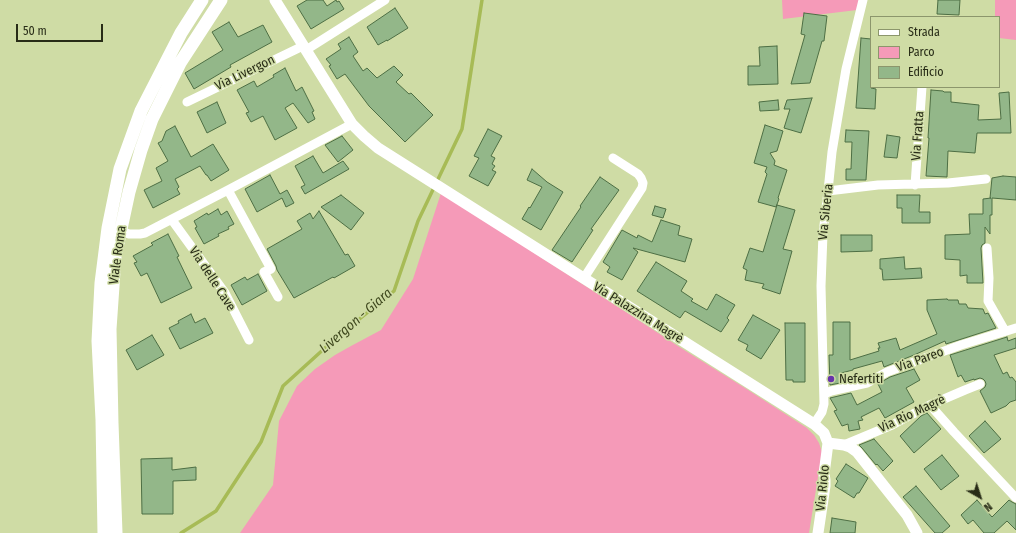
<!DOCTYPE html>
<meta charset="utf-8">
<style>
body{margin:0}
#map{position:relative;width:1016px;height:533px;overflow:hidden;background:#cfdca5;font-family:"Fira Sans Condensed",sans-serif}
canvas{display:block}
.legend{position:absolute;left:870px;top:16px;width:130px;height:72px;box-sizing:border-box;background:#cfdca5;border:1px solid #8c966c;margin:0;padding:5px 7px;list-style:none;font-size:12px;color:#282c17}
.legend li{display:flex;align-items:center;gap:8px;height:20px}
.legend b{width:20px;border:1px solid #8c966c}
.north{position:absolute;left:960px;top:477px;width:40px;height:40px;-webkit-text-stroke:3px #cfdca5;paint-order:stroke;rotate:141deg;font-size:11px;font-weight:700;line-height:16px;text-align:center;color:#282c17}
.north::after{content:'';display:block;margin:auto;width:14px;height:18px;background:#282c17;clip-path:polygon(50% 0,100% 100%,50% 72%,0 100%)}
.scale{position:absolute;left:16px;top:24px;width:87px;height:18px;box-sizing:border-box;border:2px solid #282c17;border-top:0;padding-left:5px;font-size:12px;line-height:14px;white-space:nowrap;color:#282c17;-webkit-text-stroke:3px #cfdca5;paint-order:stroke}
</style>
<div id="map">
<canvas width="1016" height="533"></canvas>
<ul class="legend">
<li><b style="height:5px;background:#fff"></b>Strada</li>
<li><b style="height:11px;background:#f59ab8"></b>Parco</li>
<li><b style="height:11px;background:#93b789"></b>Edificio</li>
</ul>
<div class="north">N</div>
<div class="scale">50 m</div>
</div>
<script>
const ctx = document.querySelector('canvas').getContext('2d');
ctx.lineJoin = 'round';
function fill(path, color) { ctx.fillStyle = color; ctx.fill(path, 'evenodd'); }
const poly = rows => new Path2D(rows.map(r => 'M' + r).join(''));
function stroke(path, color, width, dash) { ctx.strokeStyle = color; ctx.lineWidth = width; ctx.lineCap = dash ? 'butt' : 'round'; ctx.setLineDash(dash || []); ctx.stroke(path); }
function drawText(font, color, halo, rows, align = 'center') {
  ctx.font = font + ' "Fira Sans Condensed",sans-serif'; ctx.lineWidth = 3; ctx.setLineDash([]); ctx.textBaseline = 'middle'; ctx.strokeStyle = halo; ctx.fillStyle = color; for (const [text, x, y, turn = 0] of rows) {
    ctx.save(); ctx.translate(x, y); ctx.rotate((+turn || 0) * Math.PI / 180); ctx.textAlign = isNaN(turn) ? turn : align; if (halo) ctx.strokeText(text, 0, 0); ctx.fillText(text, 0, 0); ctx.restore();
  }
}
const green = poly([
 [782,0,859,0,857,10,783,19],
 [995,0,1016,0,1016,40,999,38,999,17,995,17],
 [441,193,632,316,681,348,745,388,807,428,814,435,819,443,822,452,809,533,240,533,273,485,279,421,297,386,315,369,335,355,351,346,381,330,413,279]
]);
const stream = poly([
 [181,533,216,511,261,442,283,386,336,338,394,291,418,221,462,129,482,0]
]);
const building = poly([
 [307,0,323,0,327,6,336,0,337,2,339,1,344,9,311,29,297,6,307,0],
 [938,0,960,0,959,15,937,14,938,0],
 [395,8,408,28,387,41,387,40,378,45,367,27,395,8],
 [804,13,827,16,824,41,822,41,810,83,791,84,805,35,801,34,804,13],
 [229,22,238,37,263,25,272,42,230,65,231,67,194,89,185,73,223,50,212,32,229,22],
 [349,37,358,52,353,56,363,71,367,68,377,78,394,66,403,75,396,82,409,94,411,93,433,115,405,142,369,106,345,74,337,79,329,66,331,65,326,59,341,49,338,44,349,37],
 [861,38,871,39,871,88,876,89,875,109,856,108,861,38],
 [777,46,778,84,748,85,748,66,760,66,759,47,777,46],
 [285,68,296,91,302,87,314,111,312,112,315,119,308,123,293,103,285,108,297,128,275,140,263,116,251,122,246,113,249,112,237,90,254,81,257,87,274,77,273,75,285,68],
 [931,90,943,91,944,92,951,92,951,102,979,105,978,120,1001,119,999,93,1009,92,1011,133,977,133,975,153,948,151,947,177,926,176,929,138,928,138,931,90],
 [812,98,801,133,784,128,790,109,784,109,787,100,812,98],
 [778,100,779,110,760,111,759,102,778,100],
 [217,102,226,123,207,133,197,112,217,102],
 [765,125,783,131,777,151,770,153,775,161,774,165,787,170,778,198,779,199,776,207,758,202,767,174,765,172,767,167,754,163,765,125],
 [175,126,191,157,213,144,229,170,211,181,207,175,206,175,200,166,175,179,179,187,177,189,180,194,153,208,144,190,162,181,156,168,168,161,158,143,162,141,166,131,175,126],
 [488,129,502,136,491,156,495,158,492,164,495,166,492,170,496,172,488,186,469,176,479,158,474,156,488,129],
 [846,130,869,131,866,180,846,180,846,169,851,169,852,142,845,142,846,130],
 [887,135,900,137,897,158,884,157,887,135],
 [342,136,353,150,338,162,325,145,342,136],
 [313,156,323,173,343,161,349,169,305,194,301,187,305,185,295,166,313,156],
 [532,169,547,182,563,192,541,230,522,219,529,207,530,208,542,187,527,180,532,169],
 [270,175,280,194,287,190,294,203,286,207,282,198,257,212,245,189,270,175],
 [1003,176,1016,177,1016,200,992,198,992,215,990,215,990,234,985,227,985,243,982,245,981,248,983,283,967,283,967,275,960,276,960,260,945,259,945,235,970,234,969,214,983,214,983,199,991,198,990,198,992,178,1003,176],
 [600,177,619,190,591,229,593,230,572,262,552,250,581,207,580,206,600,177],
 [341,195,364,213,351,230,321,207,341,195],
 [897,195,920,195,919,212,930,212,930,223,902,223,902,208,897,208,897,195],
 [777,205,795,210,783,249,792,251,780,294,762,288,764,284,745,280,747,270,743,268,750,248,763,252,777,205],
 [655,206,666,209,663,218,652,215,655,206],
 [218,209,221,215,227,211,234,224,228,227,229,229,218,234,219,236,204,244,195,228,197,227,194,221,207,213,208,215,218,209],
 [319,211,345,255,348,254,355,266,334,278,333,277,294,298,277,270,276,266,267,249,302,229,297,221,310,213,313,219,319,211],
 [661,220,680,226,678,235,692,239,685,262,633,248,638,252,622,280,607,272,610,267,603,262,622,230,637,238,638,235,652,242,661,220],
 [168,234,179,256,177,257,192,288,161,303,147,273,141,276,134,263,137,262,133,256,153,245,151,243,168,234],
 [841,235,872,235,872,251,841,252,841,235],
 [904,257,905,269,921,268,922,278,883,280,882,269,880,269,880,259,904,257],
 [656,262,687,281,681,291,693,299,691,301,707,310,716,294,735,305,727,318,729,320,721,332,685,311,680,318,637,291,656,262],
 [258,274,267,291,242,305,231,285,245,277,247,280,258,274],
 [947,299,948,300,958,300,959,304,966,304,968,308,983,309,985,314,988,313,996,328,946,344,945,341,914,355,884,367,882,361,853,369,853,370,841,373,845,382,830,385,829,355,833,355,833,322,850,322,850,360,879,351,878,348,880,348,878,343,896,338,900,350,937,334,927,310,927,300,947,299],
 [191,314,195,323,205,318,213,333,180,349,169,328,179,323,178,321,191,314],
 [753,315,780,330,761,359,746,350,748,345,738,340,753,315],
 [785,323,805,323,805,382,793,382,793,380,786,380,785,323],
 [152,335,164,355,137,370,126,350,152,335],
 [1007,337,1008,341,1016,338,1016,348,994,355,1003,374,1007,372,1010,378,1012,377,1016,382,1016,400,1010,402,1006,406,991,413,980,391,985,387,986,384,985,381,983,379,980,378,974,380,974,379,965,382,961,375,958,377,950,355,1007,337],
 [914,369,920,380,906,388,914,402,885,418,879,408,861,417,863,420,858,421,860,429,849,431,848,424,842,426,834,411,837,410,830,398,851,393,857,405,882,392,878,384,890,377,914,369],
 [927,413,941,429,914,453,900,436,921,416,927,413],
 [985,421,1001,439,984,453,969,436,985,421],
 [874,439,893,461,883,471,877,464,876,465,862,448,859,445,874,439],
 [942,455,959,476,941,490,924,469,942,455],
 [172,458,172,470,196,467,196,480,173,481,173,514,142,514,141,459,172,458],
 [846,464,868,478,859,493,857,493,854,498,835,486,838,481,836,479,846,464],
 [916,486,950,526,942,533,935,533,903,497,916,486],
 [977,500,992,517,1009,500,1012,502,1016,504,1016,530,1007,521,994,533,984,533,973,520,968,524,961,515,977,500],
 [832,518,856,522,855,533,830,533,832,518]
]);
const minor = poly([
 [306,50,385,0],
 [187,102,303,46],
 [915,185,922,87],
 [228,190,271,269,264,272,278,297],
 [828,191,878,185,948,183,986,179],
 [172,220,225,293,249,340],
 [121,231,129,234,140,234,145,233,228,190,352,124],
 [987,248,989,278,988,301,1005,331],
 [584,278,642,188,643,183,641,178,638,174,613,158],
 [824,394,831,391,867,383,887,372,914,362,961,345,1016,328],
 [930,405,954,432,1016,498],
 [814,424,822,412,824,404,821,286,823,234,828,191,832,152,846,69,863,0],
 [844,445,892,425,930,405,965,390,980,384]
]);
const tertiary = poly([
 [275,0,306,50,352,124,364,136,378,148,814,424,824,433,828,443,824,474,825,480,825,486,818,533],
 [828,443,844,445,850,447,857,452,907,515,917,533]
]);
const secondary = poly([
 [104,533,102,420,98,341,101,283,108,228,120,169,141,111,181,33,202,0],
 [116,533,112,423,110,329,115,257,129,192,141,150,152,119,180,63,221,0]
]);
const markers = [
 [831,379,4,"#6733aa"]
];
const streetNames = [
 ["Via Livergon",245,73,-26],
 ["Via Fratta",918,136,-86],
 ["Via Siberia",826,212,-84],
 ["Viale Roma",118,255,-82],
 ["Via delle Cave",212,279,57],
 ["Via Palazzina Magrè",638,313,32],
 ["Via Pareo",920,360,-20],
 ["Via Rio Magrè",912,414,-25],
 ["Via Riolo",823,488,-84]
];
const poiNames = [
 ["Nefertiti",839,379]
];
const waterNames = [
 ["Livergon - Giara",356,321,-41]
];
fill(green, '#f59ab8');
stroke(stream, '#a7bb56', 3.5);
fill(building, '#93b789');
stroke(building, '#4d6e44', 1);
stroke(minor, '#fff', 9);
stroke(tertiary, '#fff', 11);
stroke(secondary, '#fff', 13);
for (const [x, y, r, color] of markers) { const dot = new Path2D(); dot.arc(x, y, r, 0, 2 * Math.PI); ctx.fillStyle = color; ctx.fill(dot); stroke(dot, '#cfdca5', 1.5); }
drawText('13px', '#282c17', '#cfdca5', streetNames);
drawText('13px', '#282c17', '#cfdca5', poiNames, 'left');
drawText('italic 14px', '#3f481e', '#cfdca5', waterNames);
</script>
